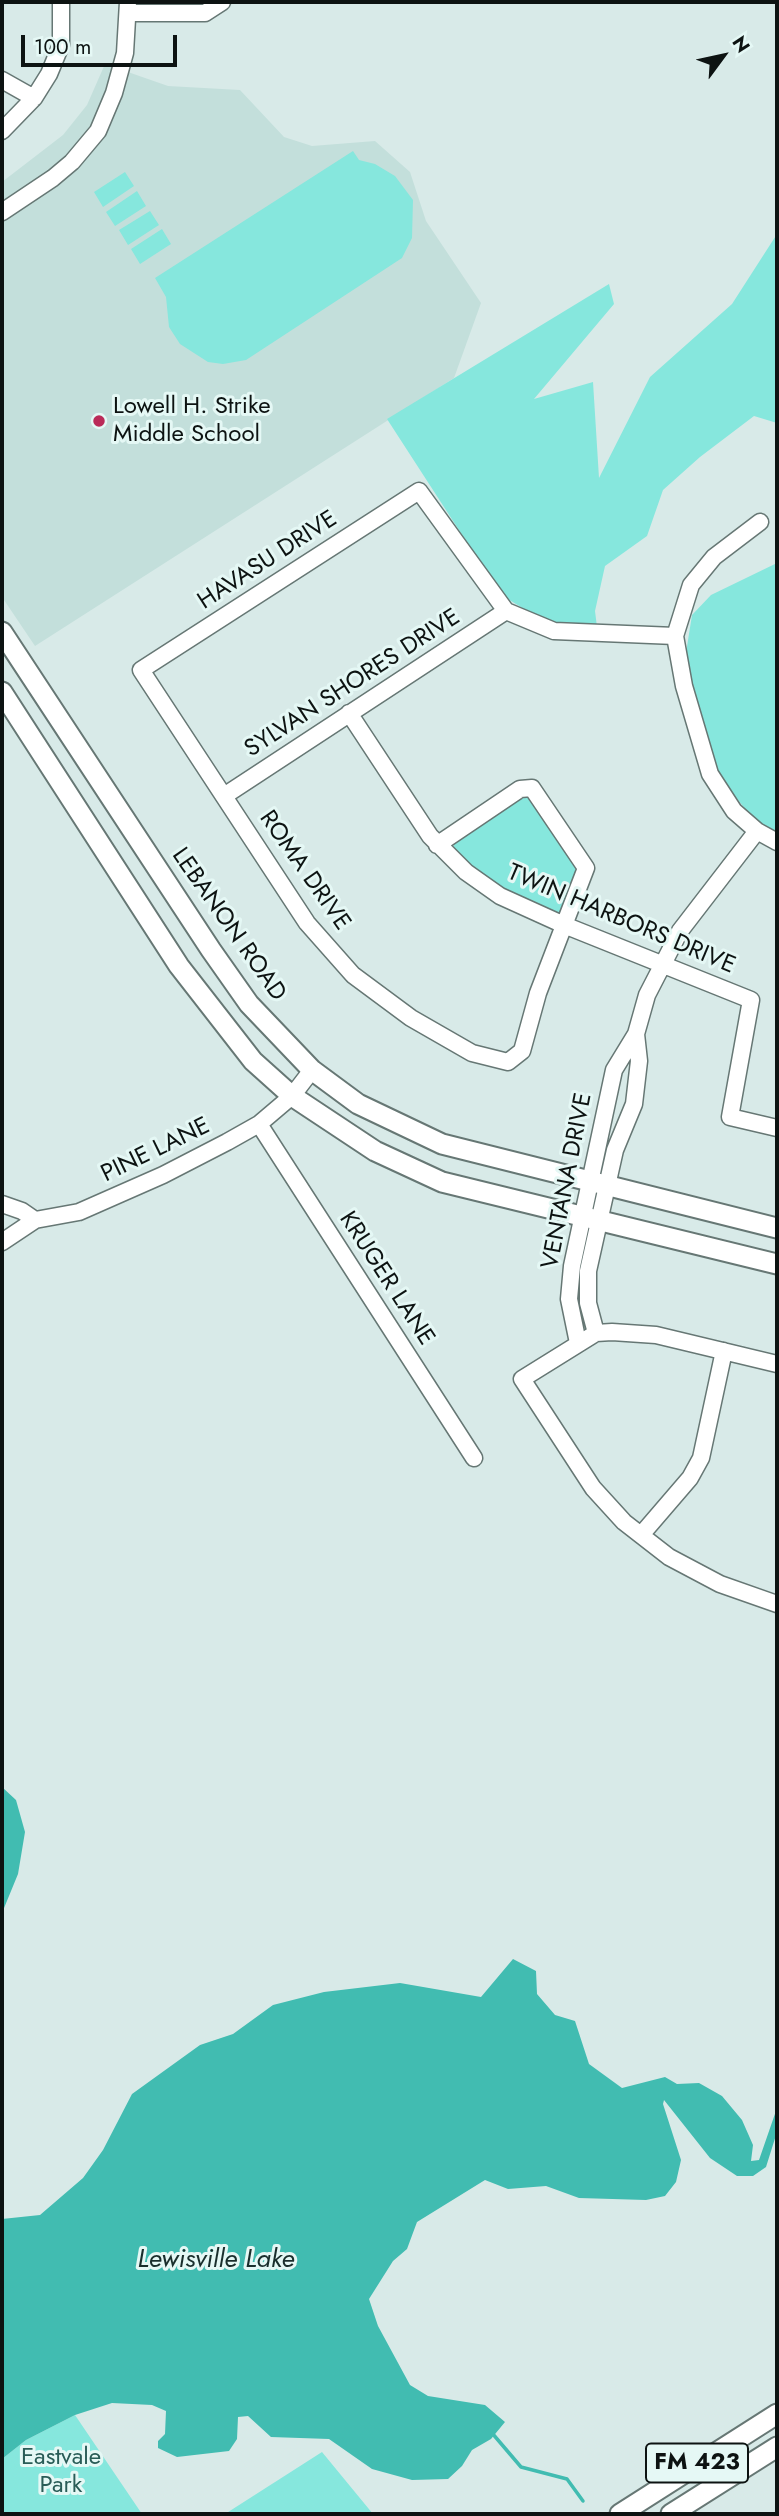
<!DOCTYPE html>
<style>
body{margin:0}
#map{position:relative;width:779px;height:2516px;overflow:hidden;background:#d8eae8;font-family:Jost,sans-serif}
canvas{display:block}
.frame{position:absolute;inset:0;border:4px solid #0d1312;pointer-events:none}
.north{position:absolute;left:688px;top:21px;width:70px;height:70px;-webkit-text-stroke:5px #e5f8f5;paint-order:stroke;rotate:57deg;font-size:19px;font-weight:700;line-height:28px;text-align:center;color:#0d1312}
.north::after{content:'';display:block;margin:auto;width:24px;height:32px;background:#0d1312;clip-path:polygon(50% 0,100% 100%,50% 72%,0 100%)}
.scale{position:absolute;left:21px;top:35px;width:156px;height:32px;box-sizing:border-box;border:4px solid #0d1312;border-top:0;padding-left:9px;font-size:21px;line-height:24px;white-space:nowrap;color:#0d1312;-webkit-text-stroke:5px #e5f8f5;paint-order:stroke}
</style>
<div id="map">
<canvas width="779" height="2516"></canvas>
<div class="frame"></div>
<div class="north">N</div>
<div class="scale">100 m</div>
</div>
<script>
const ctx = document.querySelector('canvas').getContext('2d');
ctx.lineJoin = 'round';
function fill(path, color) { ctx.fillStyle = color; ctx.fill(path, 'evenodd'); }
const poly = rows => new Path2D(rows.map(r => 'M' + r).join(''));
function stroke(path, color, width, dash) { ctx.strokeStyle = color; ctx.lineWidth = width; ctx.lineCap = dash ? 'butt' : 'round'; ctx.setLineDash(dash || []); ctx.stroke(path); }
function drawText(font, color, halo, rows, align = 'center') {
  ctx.font = font + ' Jost,sans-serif'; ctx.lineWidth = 6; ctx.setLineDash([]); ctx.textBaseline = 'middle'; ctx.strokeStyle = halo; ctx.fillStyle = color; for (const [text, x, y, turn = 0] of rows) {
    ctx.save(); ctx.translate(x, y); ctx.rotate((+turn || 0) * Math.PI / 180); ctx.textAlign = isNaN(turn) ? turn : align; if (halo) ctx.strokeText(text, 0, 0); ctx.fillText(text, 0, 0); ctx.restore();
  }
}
const built = poly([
 [105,64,168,86,240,90,284,137,312,146,375,141,410,172,426,221,481,303,454,378,35,646,2,597,2,182,63,135,87,105]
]);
const green = poly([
 [353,151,359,160,375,164,395,176,413,200,412,238,402,258,246,360,223,364,208,362,180,344,169,327,166,297,155,278],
 [125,172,134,186,103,207,94,192],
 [137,191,146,206,115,226,106,212],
 [150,211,159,225,128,245,119,230],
 [162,229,171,244,140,264,131,249],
 [777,234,777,423,754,416,700,457,663,490,647,536,605,566,595,611,597,627,546,622,501,595,387,419,609,284,614,304,534,399,593,382,599,478,650,377,732,304],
 [777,563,777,836,750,815,726,785,710,755,685,659,692,615,711,595],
 [526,796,532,798,575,866,576,875,560,912,552,913,499,890,475,872,454,850,454,842],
 [75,2415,142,2514,2,2514,2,2459,26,2440],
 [322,2452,373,2514,225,2514]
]);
const water = poly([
 [2,1787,16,1800,25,1832,18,1874,2,1913],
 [513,1959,536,1971,537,1994,555,2015,575,2021,589,2064,622,2088,665,2077,677,2084,699,2083,722,2096,742,2120,753,2145,751,2161,759,2160,777,2108,777,2132,766,2167,753,2176,737,2176,710,2158,664,2100,663,2104,681,2160,676,2182,665,2196,646,2200,579,2198,546,2186,508,2189,485,2180,417,2222,407,2249,393,2261,369,2299,378,2326,410,2385,428,2396,485,2405,505,2422,491,2439,472,2450,462,2466,448,2479,412,2480,372,2469,329,2439,271,2437,248,2416,238,2417,237,2439,229,2451,177,2457,158,2448,158,2441,165,2434,166,2411,152,2405,112,2403,75,2415,26,2440,2,2459,2,2219,40,2215,83,2178,103,2150,132,2094,200,2045,233,2034,273,2005,324,1992,400,1983,481,1997]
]);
const stream = poly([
 [492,2433,521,2467,567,2479,583,2501]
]);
const minor = poly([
 [129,13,205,13,222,2],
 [2,80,34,98],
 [2,131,34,98,49,74,61,45,61,2],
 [2,212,53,178,72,162,98,131,114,93,125,53,128,2],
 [760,522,714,557,691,585,675,636,684,686,710,774,734,811,757,831,777,842],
 [349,713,430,836,466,872,500,896,564,925,751,1000,730,1117,777,1128],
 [224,796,506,611],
 [437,845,520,789,532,788,586,868,538,993,522,1051,508,1062,472,1053,411,1018,353,975,307,923,141,670,419,491,506,611,554,631,675,636],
 [259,1124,474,1458],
 [2,1204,22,1211,35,1220],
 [2,1242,35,1220,79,1212,163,1175,227,1142,259,1124,292,1096,312,1070],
 [596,1333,588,1303,588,1271,615,1150,634,1104,639,1061,636,1034],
 [578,1343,569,1299,572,1266,614,1070,636,1034,647,995,680,931,757,831],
 [777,1364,656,1335,612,1332,596,1333,522,1379,593,1488,624,1522,669,1557,720,1584,777,1604],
 [641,1535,690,1478,701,1458,724,1351]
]);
const major = poly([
 [2,632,211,950,249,1004,312,1070,358,1104,442,1144,777,1228],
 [2,692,179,966,253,1061,292,1096,375,1151,442,1182,777,1264],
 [620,2514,777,2414],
 [671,2514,777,2447]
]);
const markers = [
 [99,421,7,"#ba2b59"]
];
const shields = [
 [697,2463,102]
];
const shieldNames = [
 ["FM 423",697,2463]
];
const poiNames = [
 ["Lowell H. Strike",113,407],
 ["Middle School",113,435]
];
const streetNames = [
 ["HAVASU DRIVE",268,561,-33],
 ["SYLVAN SHORES DRIVE",353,684,-33],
 ["ROMA DRIVE",304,871,55],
 ["TWIN HARBORS DRIVE",621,920,23],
 ["LEBANON ROAD",228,925,55],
 ["PINE LANE",156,1151,-26],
 ["VENTANA DRIVE",568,1181,-79],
 ["KRUGER LANE",386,1279,57]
];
const parkNames = [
 ["Eastvale",61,2458],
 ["Park",61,2486]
];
const waterNames = [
 ["Lewisville Lake",216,2261]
];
fill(built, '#c3dfdb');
fill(green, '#86e7dd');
fill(water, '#41bcb1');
stroke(stream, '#41bcb1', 3.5);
stroke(minor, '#667774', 19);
stroke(major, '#667774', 23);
stroke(minor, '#fff', 16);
stroke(major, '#fff', 19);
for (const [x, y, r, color] of markers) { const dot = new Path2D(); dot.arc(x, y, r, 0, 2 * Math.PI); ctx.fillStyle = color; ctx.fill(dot); stroke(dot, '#e5f8f5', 2.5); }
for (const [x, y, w] of shields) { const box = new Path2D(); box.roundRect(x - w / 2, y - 19.5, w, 39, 5); ctx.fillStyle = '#e5f8f5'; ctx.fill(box); stroke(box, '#0d1312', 2); }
drawText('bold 23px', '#0d1312', null, shieldNames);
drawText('24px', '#0d1312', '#e5f8f5', poiNames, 'left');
drawText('24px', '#0d1312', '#e5f8f5', streetNames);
drawText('24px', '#295c57', '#e5f8f5', parkNames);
drawText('italic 26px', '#192e2c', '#e5f8f5', waterNames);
</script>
